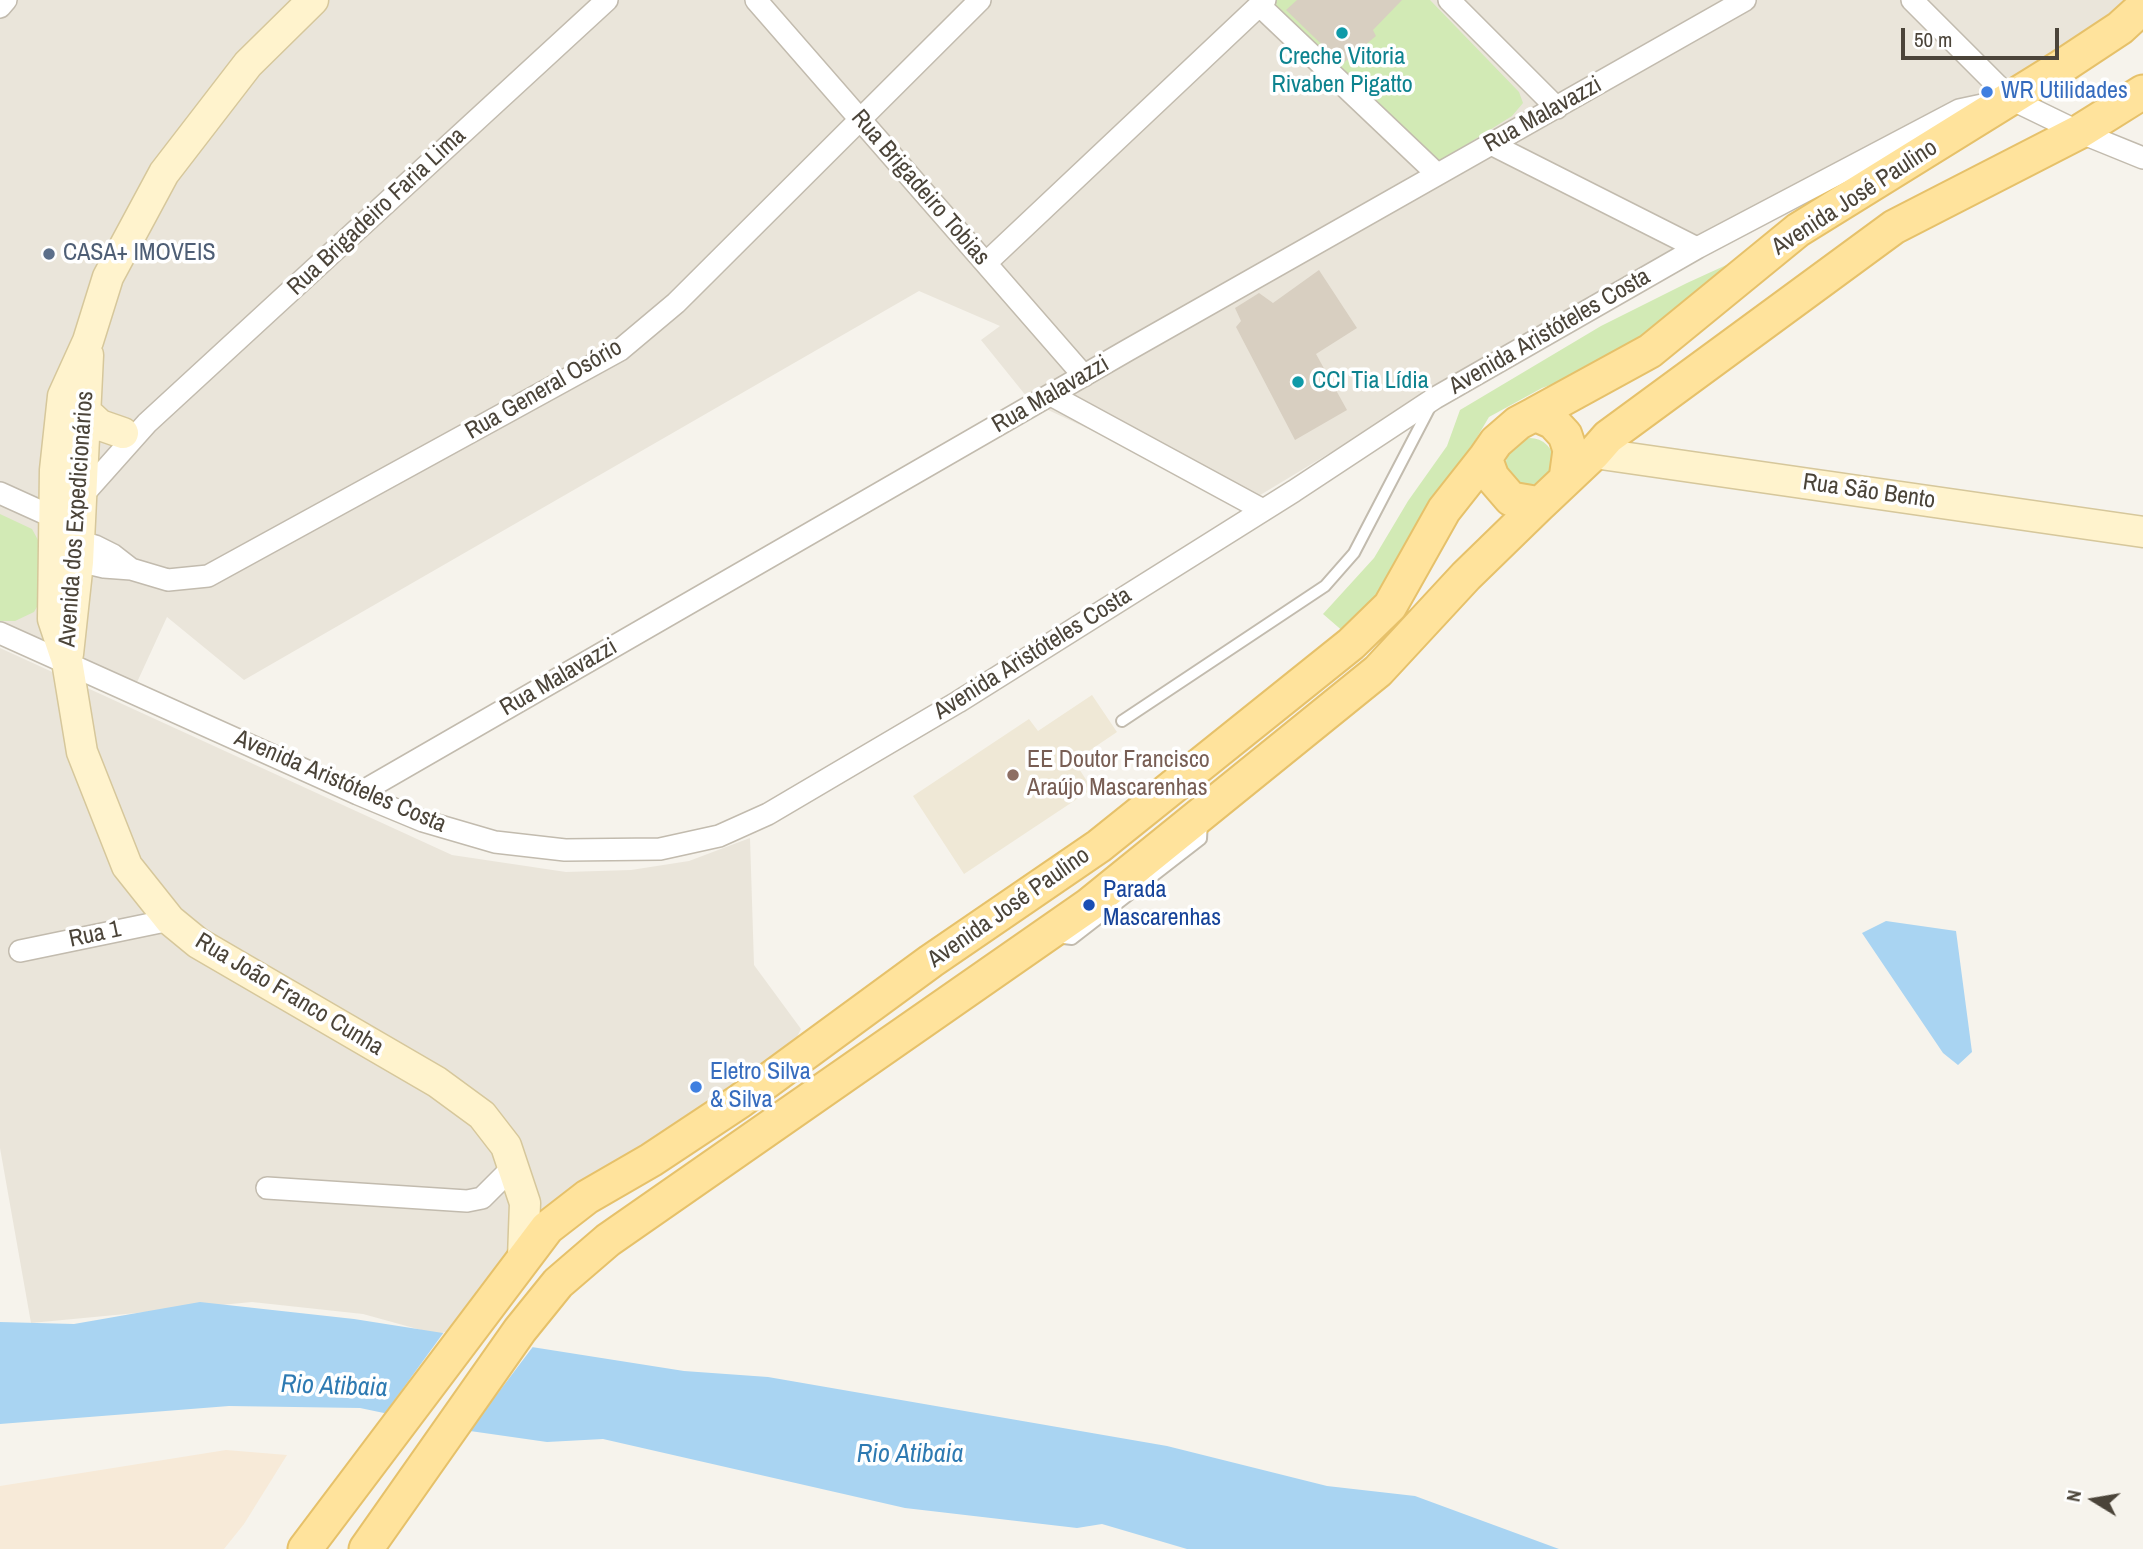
<!DOCTYPE html>
<meta charset="utf-8">
<style>
body{margin:0}
#map{position:relative;width:2143px;height:1549px;overflow:hidden;background:#f6f3ec;font-family:"Archivo Narrow",sans-serif}
canvas{display:block}
.north{position:absolute;left:2059px;top:1465px;width:70px;height:70px;-webkit-text-stroke:5px #fff;paint-order:stroke;rotate:281deg;font-size:19px;font-weight:700;line-height:28px;text-align:center;color:#4b4439}
.north::after{content:'';display:block;margin:auto;width:24px;height:32px;background:#4b4439;clip-path:polygon(50% 0,100% 100%,50% 72%,0 100%)}
.scale{position:absolute;left:1901px;top:28px;width:158px;height:32px;box-sizing:border-box;border:4px solid #4b4439;border-top:0;padding-left:9px;font-size:21px;line-height:24px;white-space:nowrap;color:#4b4439;-webkit-text-stroke:5px #fff;paint-order:stroke}
</style>
<div id="map">
<canvas width="2143" height="1549"></canvas>
<div class="north">N</div>
<div class="scale">50 m</div>
</div>
<script>
const ctx = document.querySelector('canvas').getContext('2d');
ctx.lineJoin = 'round';
function fill(path, color) { ctx.fillStyle = color; ctx.fill(path, 'evenodd'); }
const poly = rows => new Path2D(rows.map(r => 'M' + r).join(''));
function stroke(path, color, width, dash) { ctx.strokeStyle = color; ctx.lineWidth = width; ctx.lineCap = dash ? 'butt' : 'round'; ctx.setLineDash(dash || []); ctx.stroke(path); }
function drawText(font, color, halo, rows, align = 'center') {
  ctx.font = font + ' "Archivo Narrow",sans-serif'; ctx.lineWidth = 7; ctx.setLineDash([]); ctx.textBaseline = 'middle'; ctx.strokeStyle = halo; ctx.fillStyle = color; for (const [text, x, y, turn = 0] of rows) {
    ctx.save(); ctx.translate(x, y); ctx.rotate((+turn || 0) * Math.PI / 180); ctx.textAlign = isNaN(turn) ? turn : align; if (halo) ctx.strokeText(text, 0, 0); ctx.fillText(text, 0, 0); ctx.restore();
  }
}
const residential = poly([
 [0,0,2135,0,2001,103,1620,278,1247,503,1031,402,981,340,1000,326,919,291,244,680,167,617,133,691,0,631],
 [0,648,452,855,566,872,631,870,689,861,750,838,754,965,801,1029,797,1037,599,1183,557,1244,479,1346,363,1314,252,1302,31,1323,0,1148]
]);
const commercial = poly([
 [226,1450,287,1455,244,1524,224,1549,0,1549,0,1486]
]);
const education = poly([
 [1092,695,1117,732,1074,761,1092,789,964,874,913,796,1029,719,1038,731]
]);
const green = poly([
 [1274,0,1430,0,1519,92,1523,103,1512,116,1437,163,1274,7],
 [1840,213,1615,362,1542,388,1489,417,1380,601,1345,633,1323,614,1374,558,1408,501,1447,446,1460,410,1601,326,1687,283],
 '1506 462a24 24 0 1 1 48 0a24 24 0 1 1-48 0Z',
 [0,514,32,529,38,540,41,600,34,612,15,621,0,621]
]);
const water = poly([
 [1886,921,1956,931,1972,1052,1958,1065,1943,1053,1862,933],
 [200,1302,354,1319,684,1371,768,1377,1167,1446,1327,1486,1415,1496,1559,1549,1187,1549,1102,1524,1077,1528,905,1508,603,1439,547,1442,470,1431,360,1408,229,1406,0,1424,0,1322,74,1324]
]);
const pier = poly([
 [444,1332,535,1344,467,1434,383,1416]
]);
const building = poly([
 [1297,0,1402,0,1373,30,1376,36,1342,64,1286,10],
 [1319,270,1357,328,1316,354,1347,410,1295,440,1236,327,1241,321,1235,308,1259,293,1273,303]
]);
const lane = poly([
 [1122,721,1325,586,1354,553,1430,407],
 [1055,937,1072,939,1201,839,1202,821]
]);
const street = poly([
 [756,0,1084,376],
 [1449,0,1557,108],
 [1912,0,2011,99,2079,132,2143,158],
 [1259,5,1437,174],
 [0,7,6,0],
 [1491,144,1697,248],
 [986,263,1265,0],
 [1051,395,1263,510],
 [0,493,53,517],
 [81,497,147,423,607,0],
 [68,542,78,541,95,546,113,555,131,569],
 [66,558,104,567,131,569,168,580,208,576,620,350,676,303,980,0],
 [0,633,358,794,423,821,495,842,565,850,660,849,719,836,768,814,958,702,1294,491,1435,398,1697,248,1959,110,1987,104],
 [358,794,1128,350,1745,0],
 [20,951,170,920],
 [267,1188,467,1201,482,1198,513,1167]
]);
const secondary = poly([
 [313,0,248,64,164,173,108,277,88,341,63,396,55,470,53,619,67,661,82,752,127,866,170,920,198,943,437,1082,482,1115,506,1146,525,1203,523,1258],
 [86,412,100,425,123,433],
 [1594,453,2143,532],
 [68,654,78,562,88,355]
]);
const primary = poly([
 [1535,414,1650,351,1798,230,2061,67,2120,28,2143,7],
 [1566,479,1570,450,1565,435,1553,422,1535,414,1518,423,1496,442,1485,458,1492,477,1511,499,1540,504,1594,453,1608,437,1894,227,2079,132,2143,92],
 [305,1549,547,1228,587,1197,651,1160,740,1101,931,961,1099,846,1351,644,1390,606,1444,510,1485,458],
 [366,1549,520,1330,558,1283,608,1240,1089,905,1378,671,1466,576,1540,504]
]);
const markers = [
 [1342,33,7,"#0f9aa8"],
 [1987,92,7,"#3f7fe0"],
 [49,254,7,"#5c6f8a"],
 [1298,382,7,"#0f9aa8"],
 [1013,775,7,"#8d6e63"],
 [1089,905,7,"#1a4fb4"],
 [696,1087,7,"#3f7fe0"]
];
const cultureNames = [
 ["Creche Vitoria",1342,58],
 ["Rivaben Pigatto",1342,86],
 ["CCI Tia Lídia",1312,382,"left"]
];
const shopNames = [
 ["WR Utilidades",2001,92],
 ["Eletro Silva",710,1073],
 ["& Silva",710,1101]
];
const streetNames = [
 ["Rua Malavazzi",1543,115,-29],
 ["Rua Brigadeiro Tobias",920,188,49],
 ["Avenida José Paulino",1855,198,-33],
 ["Rua Brigadeiro Faria Lima",377,212,-43],
 ["Avenida Aristóteles Costa",1550,332,-30],
 ["Rua General Osório",544,390,-30],
 ["Rua Malavazzi",1051,395,-30],
 ["Rua São Bento",1869,492,8],
 ["Avenida dos Expedicionários",77,519,-86],
 ["Avenida Aristóteles Costa",1033,654,-32],
 ["Rua Malavazzi",559,678,-30],
 ["Avenida Aristóteles Costa",340,782,23],
 ["Avenida José Paulino",1009,908,-35],
 ["Rua 1",95,935,-12],
 ["Rua João Franco Cunha",289,995,31]
];
const serviceNames = [
 ["CASA+ IMOVEIS",63,254]
];
const educationNames = [
 ["EE Doutor Francisco",1027,761],
 ["Araújo Mascarenhas",1027,789]
];
const transitNames = [
 ["Parada",1103,891],
 ["Mascarenhas",1103,919]
];
const waterNames = [
 ["Rio Atibaia",334,1387,2],
 ["Rio Atibaia",910,1455]
];
fill(residential, '#eae5da');
fill(commercial, '#f7ead8');
fill(education, '#efe8d6');
fill(green, '#d2eab5');
fill(water, '#a9d4f2');
fill(pier, '#f6f3ec');
fill(building, '#d8cfc1');
stroke(lane, '#c2bbae', 14);
stroke(street, '#c2bbae', 24);
stroke(secondary, '#d6c79b', 33);
stroke(primary, '#e6c16a', 37);
stroke(lane, '#fff', 10);
stroke(street, '#fff', 21);
stroke(secondary, '#fff3cd', 30);
stroke(primary, '#ffe39c', 33);
for (const [x, y, r, color] of markers) { const dot = new Path2D(); dot.arc(x, y, r, 0, 2 * Math.PI); ctx.fillStyle = color; ctx.fill(dot); stroke(dot, '#fff', 2.5); }
drawText('24px', '#0d838f', '#fff', cultureNames);
drawText('24px', '#366cbe', '#fff', shopNames, 'left');
drawText('24px', '#4b4439', '#fff', streetNames);
drawText('24px', '#4e5e75', '#fff', serviceNames, 'left');
drawText('24px', '#785e54', '#fff', educationNames, 'left');
drawText('24px', '#164399', '#fff', transitNames, 'left');
drawText('italic 26px', '#2e7ab2', '#fff', waterNames);
</script>
